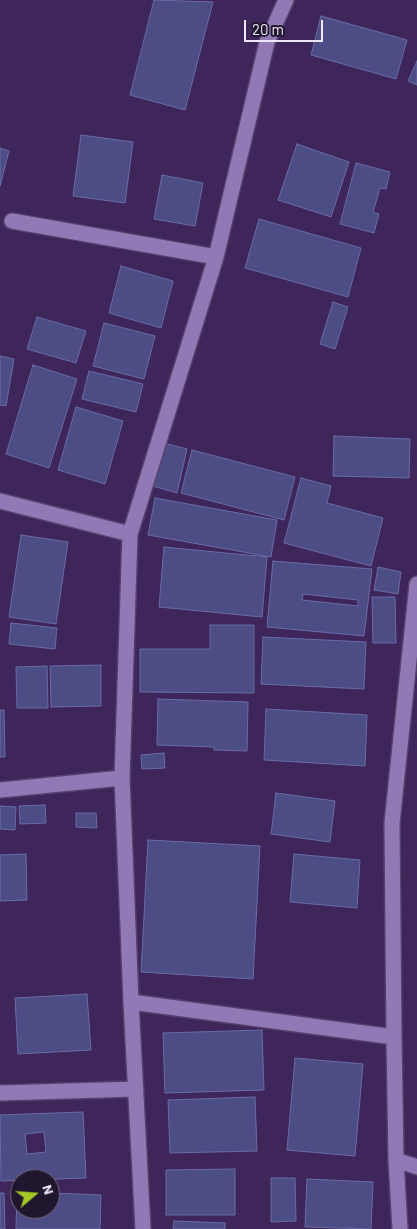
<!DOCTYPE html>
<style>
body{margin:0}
#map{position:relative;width:417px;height:1229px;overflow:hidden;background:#3e265b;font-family:Barlow,sans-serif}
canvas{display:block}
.north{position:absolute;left:10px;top:1169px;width:50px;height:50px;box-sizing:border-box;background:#20162e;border:1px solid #726980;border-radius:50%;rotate:72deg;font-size:14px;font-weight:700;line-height:20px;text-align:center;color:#eee6fb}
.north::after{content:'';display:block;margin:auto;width:18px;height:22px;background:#a4c824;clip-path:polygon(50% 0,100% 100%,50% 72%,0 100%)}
.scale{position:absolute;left:244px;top:20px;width:79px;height:22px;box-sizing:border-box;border:2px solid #eee6fb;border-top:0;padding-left:6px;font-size:15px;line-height:18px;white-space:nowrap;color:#eee6fb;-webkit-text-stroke:4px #20162e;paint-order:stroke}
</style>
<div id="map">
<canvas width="417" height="1229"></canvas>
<div class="north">N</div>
<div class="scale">20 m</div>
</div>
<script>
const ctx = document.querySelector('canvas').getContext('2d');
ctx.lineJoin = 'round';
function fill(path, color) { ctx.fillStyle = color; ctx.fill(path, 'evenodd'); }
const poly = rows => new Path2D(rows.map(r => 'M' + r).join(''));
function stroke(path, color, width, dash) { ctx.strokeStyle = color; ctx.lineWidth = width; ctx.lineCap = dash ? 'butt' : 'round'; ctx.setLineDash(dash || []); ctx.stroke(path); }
const building = poly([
 [154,0,213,2,185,110,130,95,154,0],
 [321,16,407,40,396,79,311,55,321,16],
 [417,61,417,85,408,81,417,61],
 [81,135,133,142,125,203,73,196,81,135],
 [297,144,349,162,331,217,278,200,297,144],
 [0,148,9,151,0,186,0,148],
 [356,163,390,172,386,189,380,188,373,212,379,214,374,233,340,224,356,163],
 [162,175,203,183,195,226,154,219,162,175],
 [259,219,361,248,348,297,245,268,259,219],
 [121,266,173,281,161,328,109,313,121,266],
 [333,302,348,307,335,349,320,344,333,302],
 [37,317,86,331,76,363,27,349,37,317],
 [104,323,155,336,144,379,93,366,104,323],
 [0,356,14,359,6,406,0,405,0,356],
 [33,365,77,379,49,468,6,454,33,365],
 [89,371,143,384,136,412,82,399,89,371],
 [76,407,123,421,105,484,58,470,76,407],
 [334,436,410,439,409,478,333,476,334,436],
 [164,443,187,449,177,493,153,486,164,443],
 [192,450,295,477,284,520,181,493,192,450],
 [301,478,331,486,327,503,383,518,371,566,284,543,301,478],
 [155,498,277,520,271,557,148,535,155,498],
 [21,535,68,542,56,624,9,617,21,535],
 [164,547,267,557,262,617,159,607,164,547],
 [273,561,372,569,364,636,267,627,273,561],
 [303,594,358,600,358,606,302,600,303,594],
 [378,567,401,572,398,594,374,590,378,567],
 [372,597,395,597,396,643,373,643,372,597],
 [11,623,57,628,55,649,9,644,11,623],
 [210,625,254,625,254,693,140,692,140,649,210,649,210,625],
 [263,637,366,642,364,689,261,684,263,637],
 [101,665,101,706,51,707,50,666,101,665],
 [47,666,48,708,17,708,16,667,47,666],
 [158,699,248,702,247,751,214,750,214,747,157,745,158,699],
 [266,709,367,715,365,766,264,760,266,709],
 [0,710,4,710,5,757,0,757,0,710],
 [164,753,165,768,142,769,141,755,164,753],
 [276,793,335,801,330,842,271,834,276,793],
 [45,805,46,823,20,824,19,806,45,805],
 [0,806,16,807,15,830,0,829,0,806],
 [76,813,96,813,97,828,76,827,76,813],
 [148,840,260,846,253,979,141,972,148,840],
 [26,854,27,900,0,901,0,855,26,854],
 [294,854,360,860,357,908,290,902,294,854],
 [87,994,91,1050,18,1054,15,998,87,994],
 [262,1030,264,1090,165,1093,163,1033,262,1030],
 [295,1058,363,1064,355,1156,287,1150,295,1058],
 [255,1097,257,1151,170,1153,168,1100,255,1097],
 [83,1112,86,1178,1,1181,0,1115,83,1112],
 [44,1132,46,1152,27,1154,25,1134,44,1132],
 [235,1169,235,1215,166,1215,166,1170,235,1169],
 [271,1178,295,1178,296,1221,271,1222,271,1178],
 [307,1179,373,1182,371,1229,305,1227,307,1179],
 [0,1193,4,1193,5,1229,0,1229,0,1193],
 [17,1193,20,1193,20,1209,50,1209,50,1193,101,1195,100,1229,16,1229,17,1193],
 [174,1221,225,1223,225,1229,173,1229,174,1221]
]);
const minor = poly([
 [12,221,216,257],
 [0,501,130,534],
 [122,778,130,534,216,257,267,42,286,0],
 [0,790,122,778,131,1002,394,1037,396,1160,417,1167],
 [131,1002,143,1229],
 [394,1037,392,823,417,584],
 [0,1093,136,1089],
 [396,1160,400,1229]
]);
fill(building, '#4d4d86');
stroke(building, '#6a6ba7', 1);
stroke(minor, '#55406c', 18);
stroke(minor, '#9179b6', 15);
</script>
